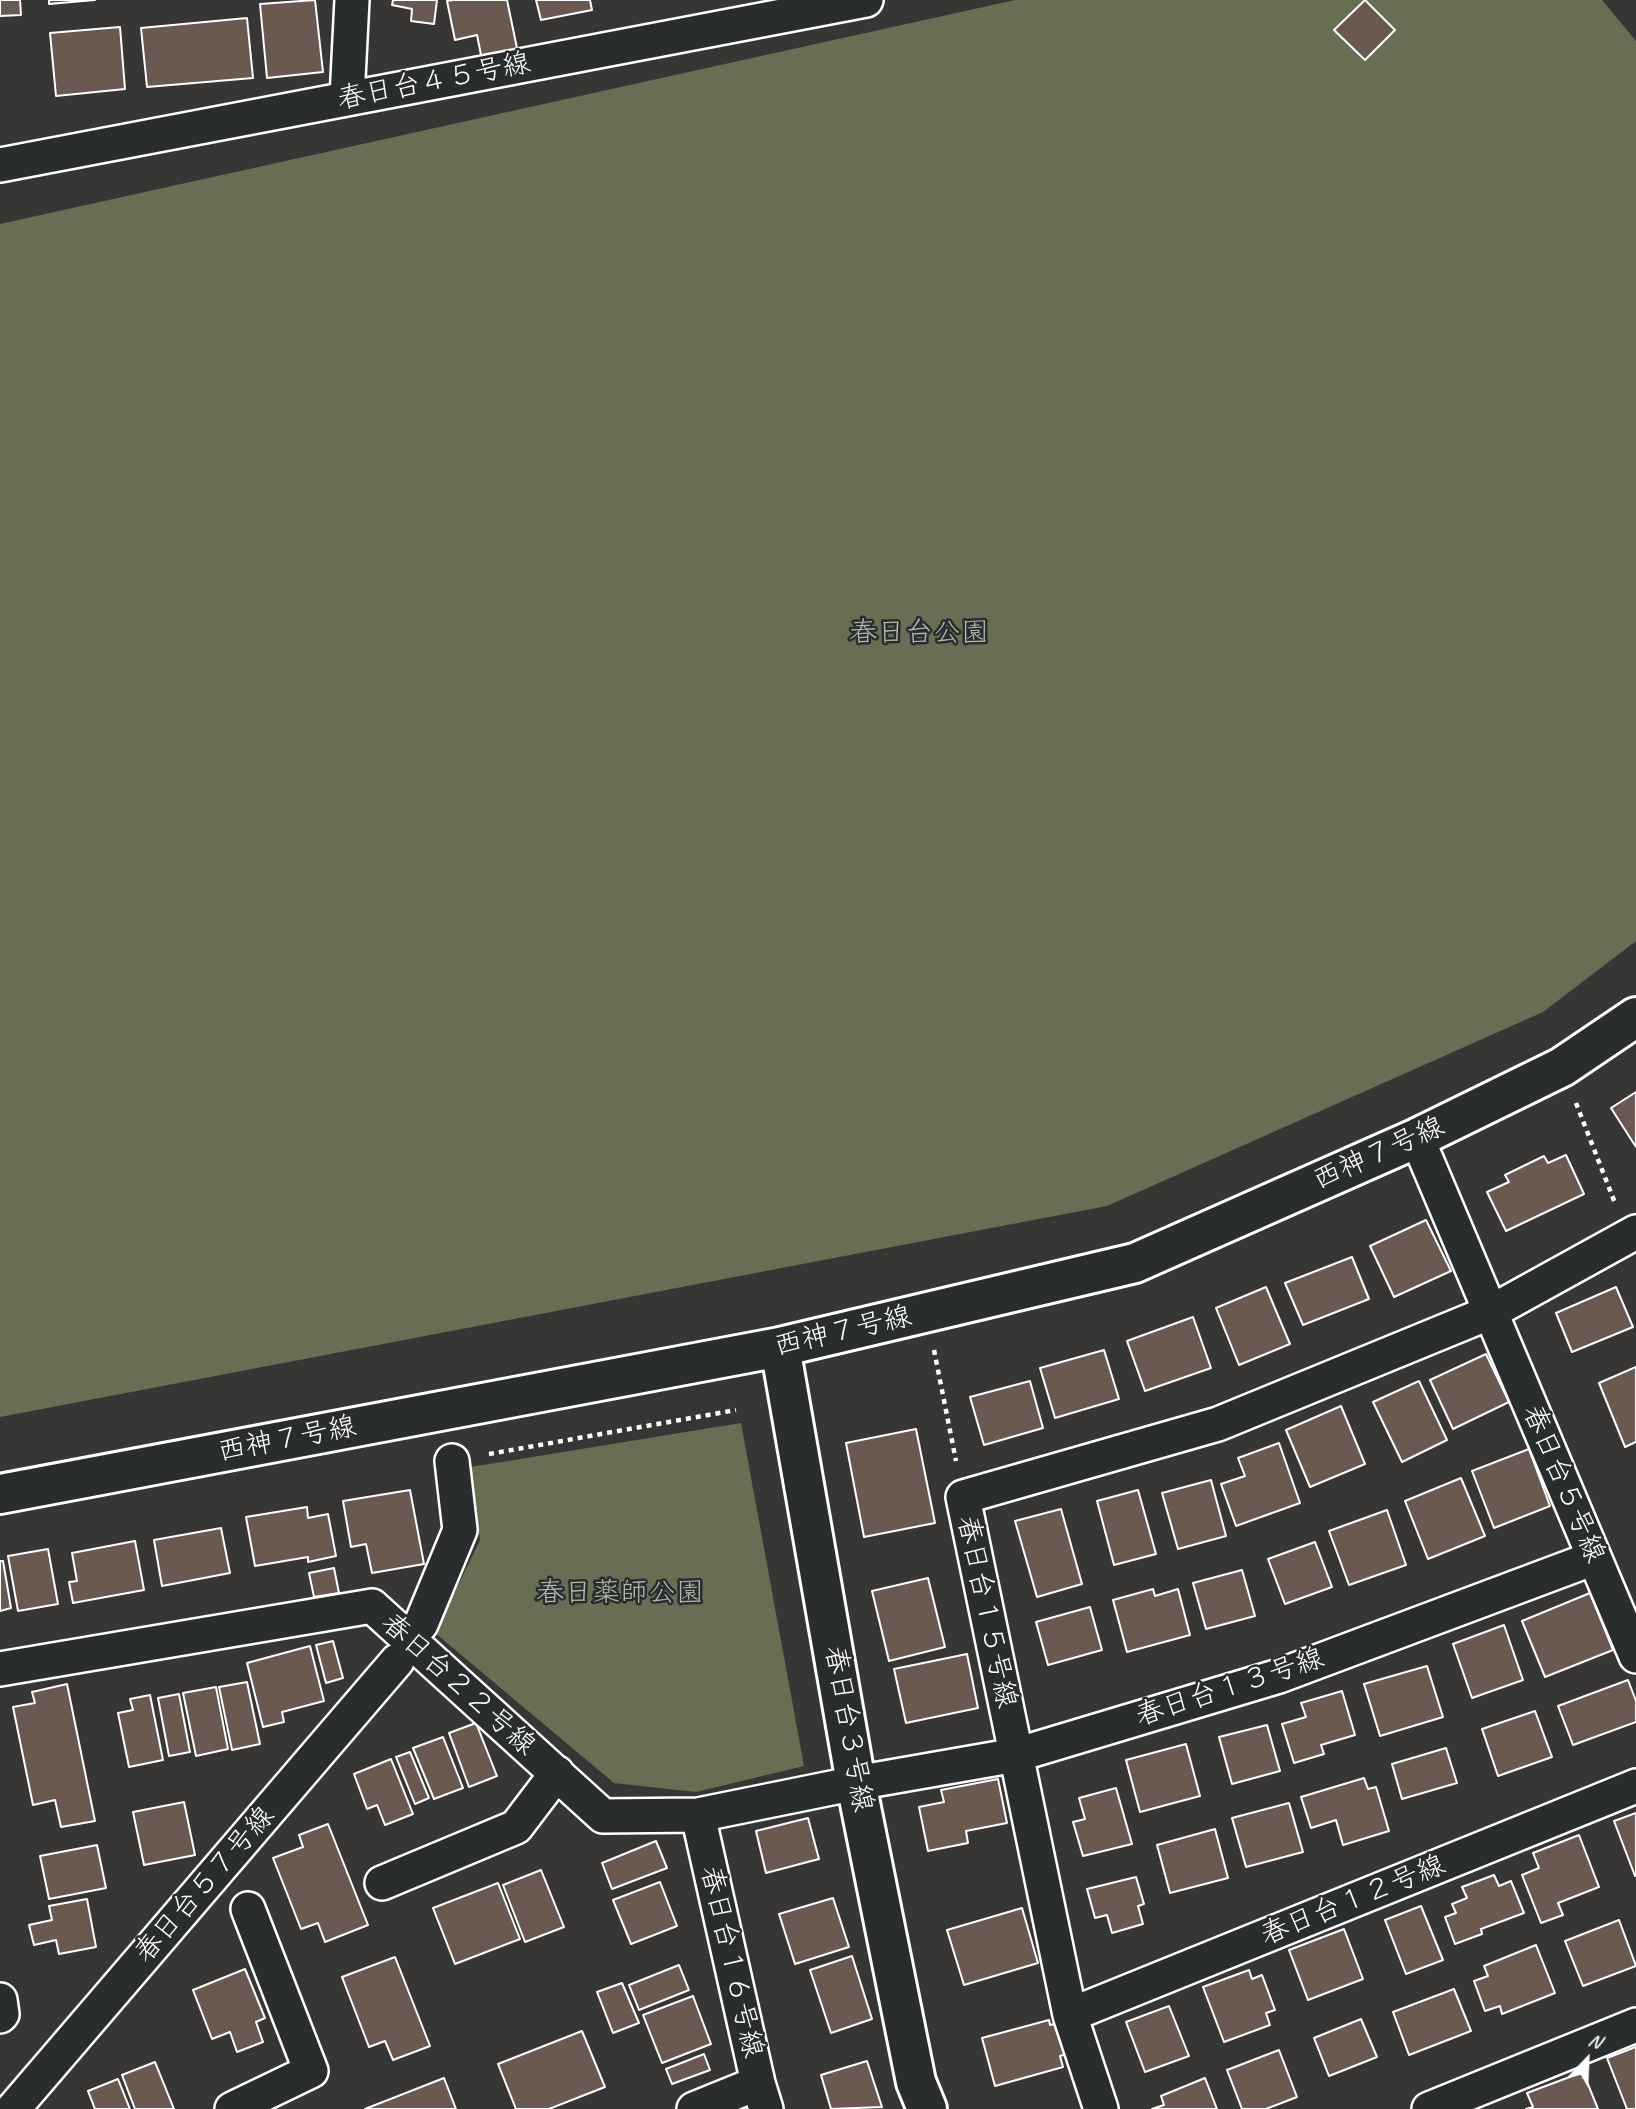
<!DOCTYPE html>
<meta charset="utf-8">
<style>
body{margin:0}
#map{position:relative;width:1636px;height:2109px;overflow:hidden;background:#373635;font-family:Caveat,sans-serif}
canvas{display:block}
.north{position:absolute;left:1552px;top:2025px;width:70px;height:70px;-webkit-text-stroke:5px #2a2d2e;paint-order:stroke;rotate:23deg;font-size:19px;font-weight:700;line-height:28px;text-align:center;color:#fff}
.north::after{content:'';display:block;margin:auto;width:24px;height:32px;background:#fff;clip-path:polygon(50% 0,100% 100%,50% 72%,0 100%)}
</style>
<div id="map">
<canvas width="1636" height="2109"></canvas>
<div class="north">N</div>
</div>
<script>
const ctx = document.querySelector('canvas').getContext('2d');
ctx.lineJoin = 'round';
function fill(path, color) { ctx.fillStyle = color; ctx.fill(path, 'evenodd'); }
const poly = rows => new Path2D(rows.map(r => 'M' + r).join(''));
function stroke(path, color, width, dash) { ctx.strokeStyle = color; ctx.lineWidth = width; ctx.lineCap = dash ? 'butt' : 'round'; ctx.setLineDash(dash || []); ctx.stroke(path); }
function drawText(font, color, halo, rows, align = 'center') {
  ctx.font = font + ' Caveat,"Klee One",sans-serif'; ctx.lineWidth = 5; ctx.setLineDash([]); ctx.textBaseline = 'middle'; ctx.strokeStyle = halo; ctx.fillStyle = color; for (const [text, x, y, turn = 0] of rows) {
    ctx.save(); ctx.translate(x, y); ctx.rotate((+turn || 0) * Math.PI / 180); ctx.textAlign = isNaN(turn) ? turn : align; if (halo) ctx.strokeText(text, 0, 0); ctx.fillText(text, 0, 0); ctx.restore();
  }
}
const green = poly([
 [1015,0,1602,0,1636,41,1636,941,1543,1012,1107,1206,0,1417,0,224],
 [741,1423,804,1766,696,1792,614,1783,435,1633,480,1540,471,1467]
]);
const building = poly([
 [0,0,20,0,21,15,0,16,0,0],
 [49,0,95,0,49,4,49,0],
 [315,0,323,72,267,78,260,4,315,0],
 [393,0,437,0,434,24,411,21,412,9,392,5,393,0],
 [453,0,507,0,518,53,482,60,477,35,455,40,447,1,453,0],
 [536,0,590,0,592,10,541,20,536,0],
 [1365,0,1395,30,1365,60,1334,30,1365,0],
 [247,18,253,78,147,87,141,28,247,18],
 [120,27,125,89,56,96,50,33,120,27],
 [1636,1092,1636,1147,1611,1108,1636,1092],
 [1566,1155,1584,1194,1506,1231,1487,1192,1509,1182,1505,1175,1544,1156,1548,1163,1566,1155],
 [1426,1220,1451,1271,1394,1297,1370,1246,1426,1220],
 [1352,1257,1369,1299,1303,1325,1285,1283,1352,1257],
 [1266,1287,1290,1344,1239,1365,1216,1308,1266,1287],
 [1616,1287,1633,1327,1572,1352,1556,1313,1616,1287],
 [1193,1317,1211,1368,1145,1391,1127,1341,1193,1317],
 [1104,1350,1119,1399,1055,1418,1040,1368,1104,1350],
 [1486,1354,1509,1402,1453,1429,1430,1380,1486,1354],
 [1636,1367,1636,1442,1625,1447,1599,1383,1636,1367],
 [1030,1381,1043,1428,984,1445,970,1397,1030,1381],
 [1419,1381,1447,1440,1402,1462,1373,1402,1419,1381],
 [1341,1406,1365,1464,1310,1487,1286,1430,1341,1406],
 [916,1429,935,1523,864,1537,846,1443,916,1429],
 [1279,1443,1300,1503,1236,1526,1221,1484,1245,1476,1238,1458,1279,1443],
 [1529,1449,1550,1506,1494,1528,1472,1471,1529,1449],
 [1461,1478,1485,1536,1428,1559,1405,1501,1461,1478],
 [1211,1480,1226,1536,1178,1549,1162,1493,1211,1480],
 [410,1490,424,1564,372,1573,366,1544,351,1547,343,1501,410,1490],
 [1138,1490,1156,1554,1114,1565,1097,1501,1138,1490],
 [307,1507,308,1518,328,1514,336,1556,308,1562,308,1557,255,1566,246,1517,307,1507],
 [1061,1509,1082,1584,1037,1597,1015,1521,1061,1509],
 [1387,1510,1406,1565,1349,1585,1329,1531,1387,1510],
 [221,1528,230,1573,162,1586,154,1540,221,1528],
 [135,1541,144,1590,73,1603,69,1582,77,1581,72,1553,135,1541],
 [1315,1542,1332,1587,1285,1604,1268,1559,1315,1542],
 [48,1549,58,1604,18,1611,8,1556,48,1549],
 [0,1561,3,1561,11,1608,0,1611,0,1561],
 [334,1568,339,1593,314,1597,309,1573,334,1568],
 [1242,1570,1255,1616,1206,1629,1193,1583,1242,1570],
 [928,1578,945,1647,889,1661,872,1591,928,1578],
 [1153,1589,1155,1596,1178,1589,1190,1635,1127,1652,1113,1600,1153,1589],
 [1590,1593,1613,1650,1545,1677,1522,1621,1590,1593],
 [1090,1607,1102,1650,1048,1665,1036,1622,1090,1607],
 [1504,1625,1523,1680,1472,1698,1453,1644,1504,1625],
 [333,1641,343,1678,326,1683,316,1645,333,1641],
 [310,1646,324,1701,282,1712,284,1722,263,1727,247,1663,310,1646],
 [967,1654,978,1708,906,1723,894,1669,967,1654],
 [1427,1666,1443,1717,1380,1736,1364,1684,1427,1666],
 [1628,1680,1636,1701,1636,1722,1573,1745,1558,1706,1628,1680],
 [247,1682,260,1744,232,1750,219,1687,247,1682],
 [67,1684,95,1821,61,1827,55,1800,33,1805,13,1707,35,1703,32,1692,67,1684],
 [216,1687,228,1749,196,1756,183,1693,216,1687],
 [1342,1691,1355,1735,1321,1745,1324,1754,1294,1763,1282,1724,1306,1717,1301,1703,1342,1691],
 [179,1694,190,1752,169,1756,158,1698,179,1694],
 [150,1695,163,1760,129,1767,118,1713,133,1710,130,1699,150,1695],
 [1535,1711,1552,1757,1498,1776,1482,1729,1535,1711],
 [476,1723,497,1776,469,1787,449,1733,476,1723],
 [1267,1725,1280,1771,1232,1784,1219,1737,1267,1725],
 [443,1737,463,1788,434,1799,413,1748,443,1737],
 [1186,1744,1200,1796,1140,1812,1126,1760,1186,1744],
 [1446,1748,1457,1783,1402,1799,1392,1764,1446,1748],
 [410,1752,429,1798,415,1804,396,1757,410,1752],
 [391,1759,413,1814,385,1825,377,1805,367,1809,354,1774,391,1759],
 [1364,1778,1368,1789,1376,1787,1389,1831,1343,1845,1336,1820,1311,1828,1301,1797,1364,1778],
 [998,1779,1007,1823,966,1831,968,1843,928,1851,919,1807,944,1802,941,1790,998,1779],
 [1116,1788,1132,1844,1083,1856,1073,1822,1085,1819,1079,1798,1116,1788],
 [184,1802,195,1855,144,1865,133,1812,184,1802],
 [1289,1803,1303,1852,1246,1867,1232,1818,1289,1803],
 [1636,1813,1636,1875,1635,1876,1614,1821,1636,1813],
 [808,1818,819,1859,766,1873,756,1831,808,1818],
 [328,1824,368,1925,325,1942,318,1923,301,1929,273,1858,303,1847,299,1835,328,1824],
 [1215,1829,1228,1878,1170,1893,1157,1845,1215,1829],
 [1579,1835,1599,1887,1558,1903,1563,1915,1541,1923,1522,1875,1539,1868,1533,1853,1579,1835],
 [656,1841,667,1868,612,1889,602,1863,656,1841],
 [97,1845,106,1888,49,1899,40,1856,97,1845],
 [541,1870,564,1927,525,1942,503,1885,541,1870],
 [1494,1875,1499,1886,1511,1881,1524,1913,1481,1929,1482,1934,1455,1944,1445,1917,1456,1913,1452,1904,1467,1898,1462,1887,1494,1875],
 [1136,1877,1144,1904,1138,1906,1143,1924,1112,1933,1107,1915,1095,1918,1087,1889,1136,1877],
 [660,1882,677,1926,631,1944,613,1900,660,1882],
 [498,1883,520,1939,455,1964,433,1908,498,1883],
 [833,1898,849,1947,795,1964,779,1914,833,1898],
 [87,1899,96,1947,59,1954,56,1940,34,1945,29,1925,52,1920,49,1906,87,1899],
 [1421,1906,1443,1960,1406,1974,1385,1920,1421,1906],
 [1022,1908,1038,1963,964,1985,947,1930,1022,1908],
 [1619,1920,1636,1966,1583,1986,1565,1941,1619,1920],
 [1344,1929,1363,1979,1308,2000,1289,1950,1344,1929],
 [1536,1945,1555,1993,1502,2014,1500,2006,1485,2011,1474,1981,1488,1976,1484,1966,1536,1945],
 [852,1956,872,2019,831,2033,810,1970,852,1956],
 [395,1957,430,2046,393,2060,385,2041,369,2047,342,1977,395,1957],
 [679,1965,689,1990,639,2010,629,1985,679,1965],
 [245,1969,265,2018,256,2022,263,2042,237,2052,230,2032,212,2039,193,1990,245,1969],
 [1249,1970,1252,1979,1262,1975,1275,2010,1266,2013,1270,2025,1224,2042,1203,1987,1249,1970],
 [622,1983,639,2023,613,2033,597,1992,622,1983],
 [1454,1989,1471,2031,1409,2055,1393,2012,1454,1989],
 [693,1996,711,2044,662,2063,643,2015,693,1996],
 [1169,2006,1189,2056,1145,2072,1126,2022,1169,2006],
 [1361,2019,1377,2057,1329,2076,1314,2038,1361,2019],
 [1049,2020,1050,2025,1058,2023,1067,2054,1060,2056,1063,2067,995,2086,982,2038,1049,2020],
 [582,2031,605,2087,549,2109,516,2109,498,2064,582,2031],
 [1636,2047,1636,2109,1627,2109,1607,2058,1636,2047],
 [1279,2050,1297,2097,1266,2109,1242,2109,1227,2070,1279,2050],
 [704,2054,710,2070,672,2084,666,2069,704,2054],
 [867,2061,882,2107,831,2109,821,2075,867,2061],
 [155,2062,174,2109,135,2109,122,2075,155,2062],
 [1583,2072,1598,2109,1526,2109,1533,2107,1527,2093,1583,2072],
 [444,2078,456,2109,365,2109,444,2078],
 [1205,2078,1217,2109,1152,2109,1164,2105,1161,2096,1205,2078],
 [118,2079,130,2109,95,2109,88,2091,118,2079]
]);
const path = poly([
 [1576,1103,1615,1203],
 [934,1350,956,1461],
 [489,1454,736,1410]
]);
const street = poly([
 [347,98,352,0],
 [0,165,866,0],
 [1417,1138,1636,1656],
 [421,1624,460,1530,452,1461],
 [0,1669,372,1606,603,1816,698,1815,856,1783,1016,1755,1279,1676,1594,1558],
 [698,1815,758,2083,766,2109],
 [382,1883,516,1827,557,1773],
 [0,2000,2,2014,0,2016],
 [1070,2015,1636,1786],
 [13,2109,397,1661],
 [232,2109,311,2071,248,1909],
 [694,2109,758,2083],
 [1101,2109,1070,2015,963,1497,1218,1424,1491,1312,1636,1232],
 [1429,2109,1636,2025]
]);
const secondary = poly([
 [780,1347,856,1783,916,2082,927,2109],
 [0,1494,780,1347,1135,1263,1417,1138,1562,1067,1636,1017]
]);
const streetNames = [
 ["春日台４５号線",434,82,-11],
 ["西神７号線",1379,1154,-24],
 ["西神７号線",843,1332,-13],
 ["西神７号線",287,1440,-11],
 ["春日台５号線",1563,1484,67],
 ["春日台１５号線",986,1612,78],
 ["春日台２２号線",458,1685,42],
 ["春日台１３号線",1230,1688,-18],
 ["春日台３号線",848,1729,80],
 ["春日台５７号線",205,1885,-49],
 ["春日台１２号線",1353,1901,-22],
 ["春日台１６号線",731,1962,77]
];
const parkNames = [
 ["春日台公園",919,634],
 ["春日薬師公園",620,1594]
];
fill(green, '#676e54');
fill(building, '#695951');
stroke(building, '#fff', 2);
stroke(street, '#fff', 38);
stroke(secondary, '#fff', 44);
stroke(path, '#fff', 4.5, [5, 5]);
stroke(street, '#2a2d2e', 33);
stroke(secondary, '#2a2d2e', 38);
drawText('28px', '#fff', '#2a2d2e', streetNames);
drawText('28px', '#b3b6aa', '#2a2d2e', parkNames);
</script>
